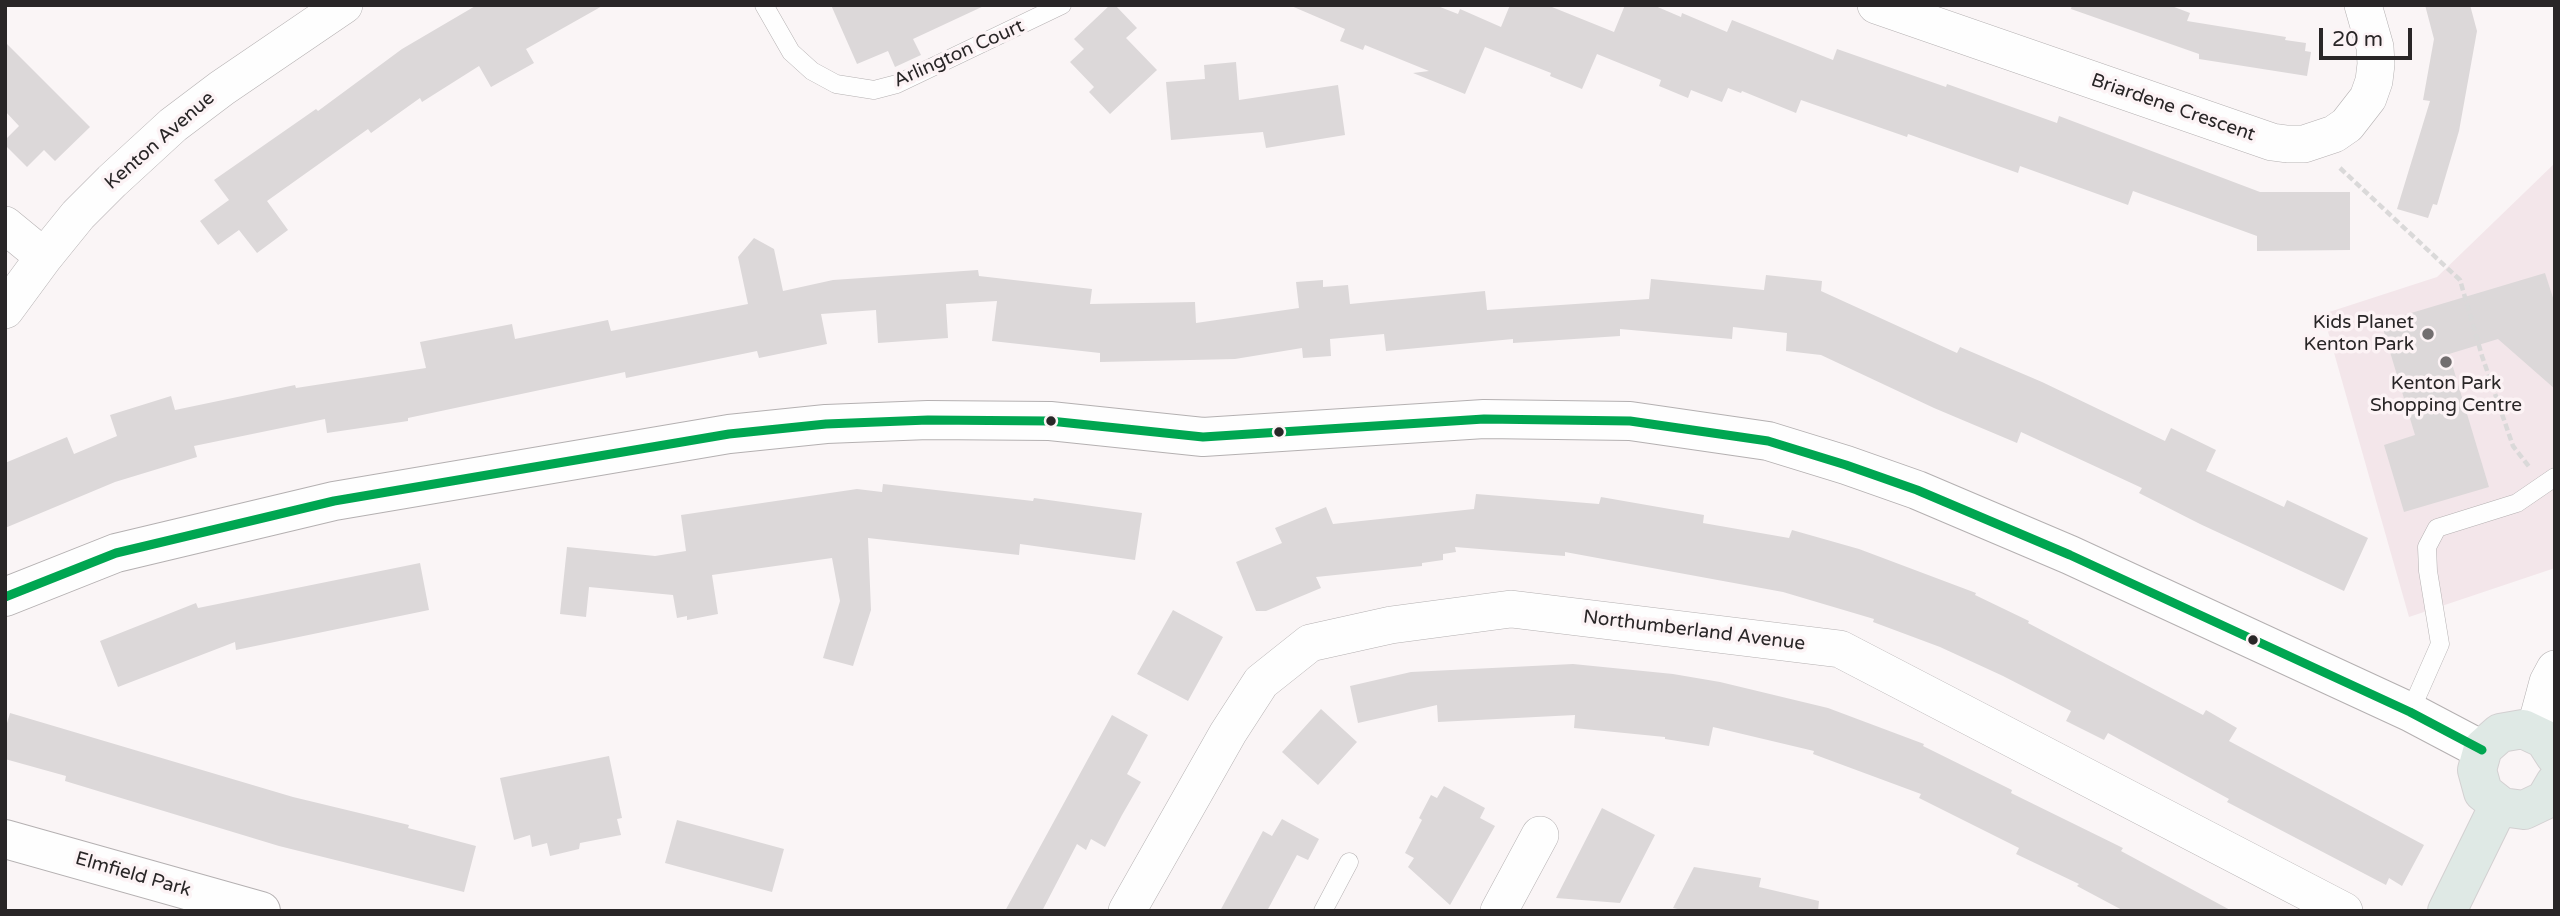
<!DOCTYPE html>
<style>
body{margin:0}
#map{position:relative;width:2560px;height:916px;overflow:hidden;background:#faf5f6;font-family:"Varela Round",sans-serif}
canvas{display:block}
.frame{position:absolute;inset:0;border:7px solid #292627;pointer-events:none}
.scale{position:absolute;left:2319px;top:28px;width:93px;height:32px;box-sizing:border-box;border:4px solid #292627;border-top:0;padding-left:9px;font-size:21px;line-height:24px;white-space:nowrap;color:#292627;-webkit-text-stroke:5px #fcf3f5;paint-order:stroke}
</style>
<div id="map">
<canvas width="2560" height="916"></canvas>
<div class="frame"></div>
<div class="scale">20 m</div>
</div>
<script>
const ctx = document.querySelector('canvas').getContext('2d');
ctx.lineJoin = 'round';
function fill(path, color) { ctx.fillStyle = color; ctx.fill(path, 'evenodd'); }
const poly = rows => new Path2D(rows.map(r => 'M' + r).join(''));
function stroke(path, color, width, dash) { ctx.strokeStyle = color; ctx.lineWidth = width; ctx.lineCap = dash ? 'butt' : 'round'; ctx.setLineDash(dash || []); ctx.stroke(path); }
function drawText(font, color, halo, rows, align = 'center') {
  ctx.font = font + ' "Varela Round",sans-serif'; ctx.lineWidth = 7; ctx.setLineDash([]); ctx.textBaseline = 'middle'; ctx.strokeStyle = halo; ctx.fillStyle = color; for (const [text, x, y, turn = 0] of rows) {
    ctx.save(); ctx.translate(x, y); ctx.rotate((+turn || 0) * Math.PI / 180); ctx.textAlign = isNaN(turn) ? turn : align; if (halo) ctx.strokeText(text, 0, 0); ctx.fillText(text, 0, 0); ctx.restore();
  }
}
const built = poly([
 [2555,163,2555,568,2409,617,2323,314,2437,277]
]);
const building = poly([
 [477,5,604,5,526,49,534,63,491,87,479,66,422,102,420,98,371,133,368,129,267,201,288,230,257,253,239,230,218,245,200,221,229,200,214,180,316,109,318,111,402,49],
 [831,5,986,5,913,39,921,55,895,67,888,51,857,64],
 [1110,5,1115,5,1137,28,1126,38,1157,70,1110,114,1089,92,1094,87,1070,62,1084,49,1074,39],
 [1289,5,1435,5,1458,14,1460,9,1501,27,1510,5,1547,5,1614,32,1625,5,1653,5,1681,17,1682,13,1727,32,1732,20,1833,60,1837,49,1946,87,1947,84,2057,123,2059,116,2260,192,2350,192,2350,250,2257,251,2257,236,2133,191,2128,205,2020,166,2018,173,1908,134,1907,137,1801,100,1796,113,1742,91,1741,93,1728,88,1722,102,1691,90,1688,98,1659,86,1661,80,1597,54,1582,89,1550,76,1551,73,1485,47,1465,94,1413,73,1429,71,1365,45,1363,50,1340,41,1345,29],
 [2072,5,2169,5,2190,13,2187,21,2286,37,2285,40,2306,43,2305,51,2311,52,2307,76,2199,59,2199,54,2071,9],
 [2425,5,2470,5,2477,31,2459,131,2437,205,2433,204,2428,218,2397,209,2430,101,2423,100,2434,39],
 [5,42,90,127,55,161,44,150,27,167,5,145,5,140,19,126,5,111],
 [1236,62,1239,100,1338,85,1345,135,1266,148,1263,132,1171,140,1166,82,1205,79,1204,65],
 [754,238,774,249,783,291,833,280,978,270,979,276,1092,289,1090,304,1195,302,1196,323,1299,308,1296,282,1323,280,1323,287,1348,285,1350,304,1485,291,1487,310,1649,299,1651,279,1764,290,1766,275,1822,281,1821,291,1957,353,1960,347,2042,382,2165,441,2171,428,2216,450,2206,471,2284,507,2287,500,2368,538,2344,591,2200,524,2139,493,2142,488,2021,432,2017,443,1934,408,1821,355,1786,351,1787,333,1733,327,1732,339,1620,329,1620,336,1513,343,1513,339,1386,351,1384,334,1330,339,1331,356,1303,358,1302,348,1235,359,1100,362,1100,353,992,341,997,301,946,304,948,338,878,343,876,310,821,314,827,344,759,358,757,351,626,378,625,372,408,418,408,421,327,433,325,419,194,446,197,457,115,482,5,528,5,463,67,437,74,454,117,436,110,415,171,396,175,410,295,385,296,388,426,368,420,342,512,324,515,339,608,320,611,331,748,304,738,257],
 [2545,273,2555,304,2555,389,2498,339,2449,354,2489,487,2404,512,2384,445,2415,435,2381,322],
 [883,484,1033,501,1034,498,1142,513,1135,560,1020,544,1019,555,868,538,871,610,853,666,823,658,840,601,832,558,712,575,718,614,687,620,687,616,677,618,673,595,589,587,586,617,560,614,567,547,655,556,686,551,681,515,857,489,882,492],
 [1476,494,1599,504,1601,497,1704,515,1703,523,1789,538,1792,530,1859,549,1976,593,1975,595,2029,621,2028,623,2203,715,2206,710,2237,728,2229,741,2424,845,2402,886,2389,878,2386,885,2227,802,2229,799,2108,733,2104,740,2066,721,2071,711,2003,676,1940,647,1873,622,1874,619,1783,592,1565,552,1565,556,1455,547,1456,552,1443,554,1443,560,1422,563,1422,566,1316,577,1321,588,1266,611,1256,611,1236,562,1282,543,1275,528,1326,507,1333,524,1474,509],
 [420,563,429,610,236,650,235,642,118,687,100,641,196,603,198,608],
 [1173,610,1223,637,1188,701,1137,674],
 [1573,664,1673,674,1720,682,1828,708,1924,744,1923,746,2012,790,2011,793,2123,848,2121,851,2232,911,2124,911,2077,886,2079,884,2016,854,2019,848,1919,798,1921,794,1813,754,1814,751,1713,727,1709,746,1665,739,1665,737,1574,728,1575,715,1438,722,1437,705,1358,723,1350,686,1411,672],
 [1321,709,1357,742,1318,785,1282,752],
 [10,713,293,797,409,825,408,828,476,846,464,892,279,846,65,781,66,776,5,759,5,730],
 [1112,715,1148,735,1127,774,1141,782,1122,815,1105,847,1091,839,1086,850,1077,844,1042,911,1005,911],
 [609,756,622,818,617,819,621,835,580,843,579,849,550,856,547,843,532,847,530,835,514,840,500,778],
 [1444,786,1485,808,1480,818,1495,826,1450,905,1408,867,1414,858,1405,853,1422,820,1419,818,1431,795,1437,798],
 [1602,808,1655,835,1620,903,1556,898],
 [1282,819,1319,839,1308,860,1297,855,1267,911,1220,911,1263,831,1272,836],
 [677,820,784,849,772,892,665,863],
 [1694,867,1761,878,1759,887,1819,901,1818,911,1687,911,1673,908]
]);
const path = poly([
 [2340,168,2460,280,2482,356,2513,446,2530,468]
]);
const lane = poly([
 [764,5,791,52,812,71,836,84,874,90,897,84,1062,5],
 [2410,712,2440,644,2428,571,2427,547,2437,528,2517,503,2555,477],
 [1323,911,1349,862]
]);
const street = poly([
 [1876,5,2272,142,2287,144,2304,144,2334,134,2347,125,2368,98,2374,81,2376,64,2375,47,2363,5],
 [5,225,44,257],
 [5,310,44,257,78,215,112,181,173,125,222,88,344,5],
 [2534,734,2548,682,2555,669],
 [1127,911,1228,733,1261,682,1310,643,1391,625,1511,609,1840,649,2344,911],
 [1499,911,1540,835]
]);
const secondary = poly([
 [5,597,116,553,334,501,729,434,826,424,928,420,1050,421,1203,437,1484,419,1630,421,1768,441,1846,465,1917,490,2070,555,2410,712,2482,750],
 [5,839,261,911]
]);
const primary = poly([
 [2555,756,2544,739,2523,729,2500,733,2483,748,2477,770,2483,792,2502,807,2524,810,2545,800,2555,783],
 [2447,911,2499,805]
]);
const bus1 = poly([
 [5,597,116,553,334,501,729,434,826,424,928,420,1050,421,1203,437,1484,419,1630,421,1768,441,1846,465,1917,490,2070,555,2410,712,2482,750]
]);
const markers = [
 [2428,334,7,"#726e6f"],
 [2446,362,7,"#726e6f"],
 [1051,421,6,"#292627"],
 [1279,432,6,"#292627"],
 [2253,640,6,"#292627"]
];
const streetNames = [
 ["Arlington Court",959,54,-24],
 ["Briardene Crescent",2173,108,19],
 ["Kenton Avenue",160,141,-41],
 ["Northumberland Avenue",1694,631,7],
 ["Elmfield Park",133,875,16]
];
const poiNames = [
 ["Kids Planet",2414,323],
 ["Kenton Park",2414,345],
 ["Kenton Park",2446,384,"center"],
 ["Shopping Centre",2446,406,"center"]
];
fill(built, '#f3e6ea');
fill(building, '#dcd8d9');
stroke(lane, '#b4b0b1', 19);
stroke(street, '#b4b0b1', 38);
stroke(secondary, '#b4b0b1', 40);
stroke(primary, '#d3d0d1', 40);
stroke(path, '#dad9d9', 4.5, [7, 3.5]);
stroke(lane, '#fefefe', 18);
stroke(street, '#fefefe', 37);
stroke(secondary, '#fefefe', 38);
stroke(primary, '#dfe9e5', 38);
stroke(bus1, '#00a651', 9);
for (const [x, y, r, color] of markers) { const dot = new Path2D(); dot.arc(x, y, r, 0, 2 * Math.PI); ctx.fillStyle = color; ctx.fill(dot); stroke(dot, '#fcf3f5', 2.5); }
drawText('19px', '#292627', '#fcf3f5', streetNames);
drawText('19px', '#292627', '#fcf3f5', poiNames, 'right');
</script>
